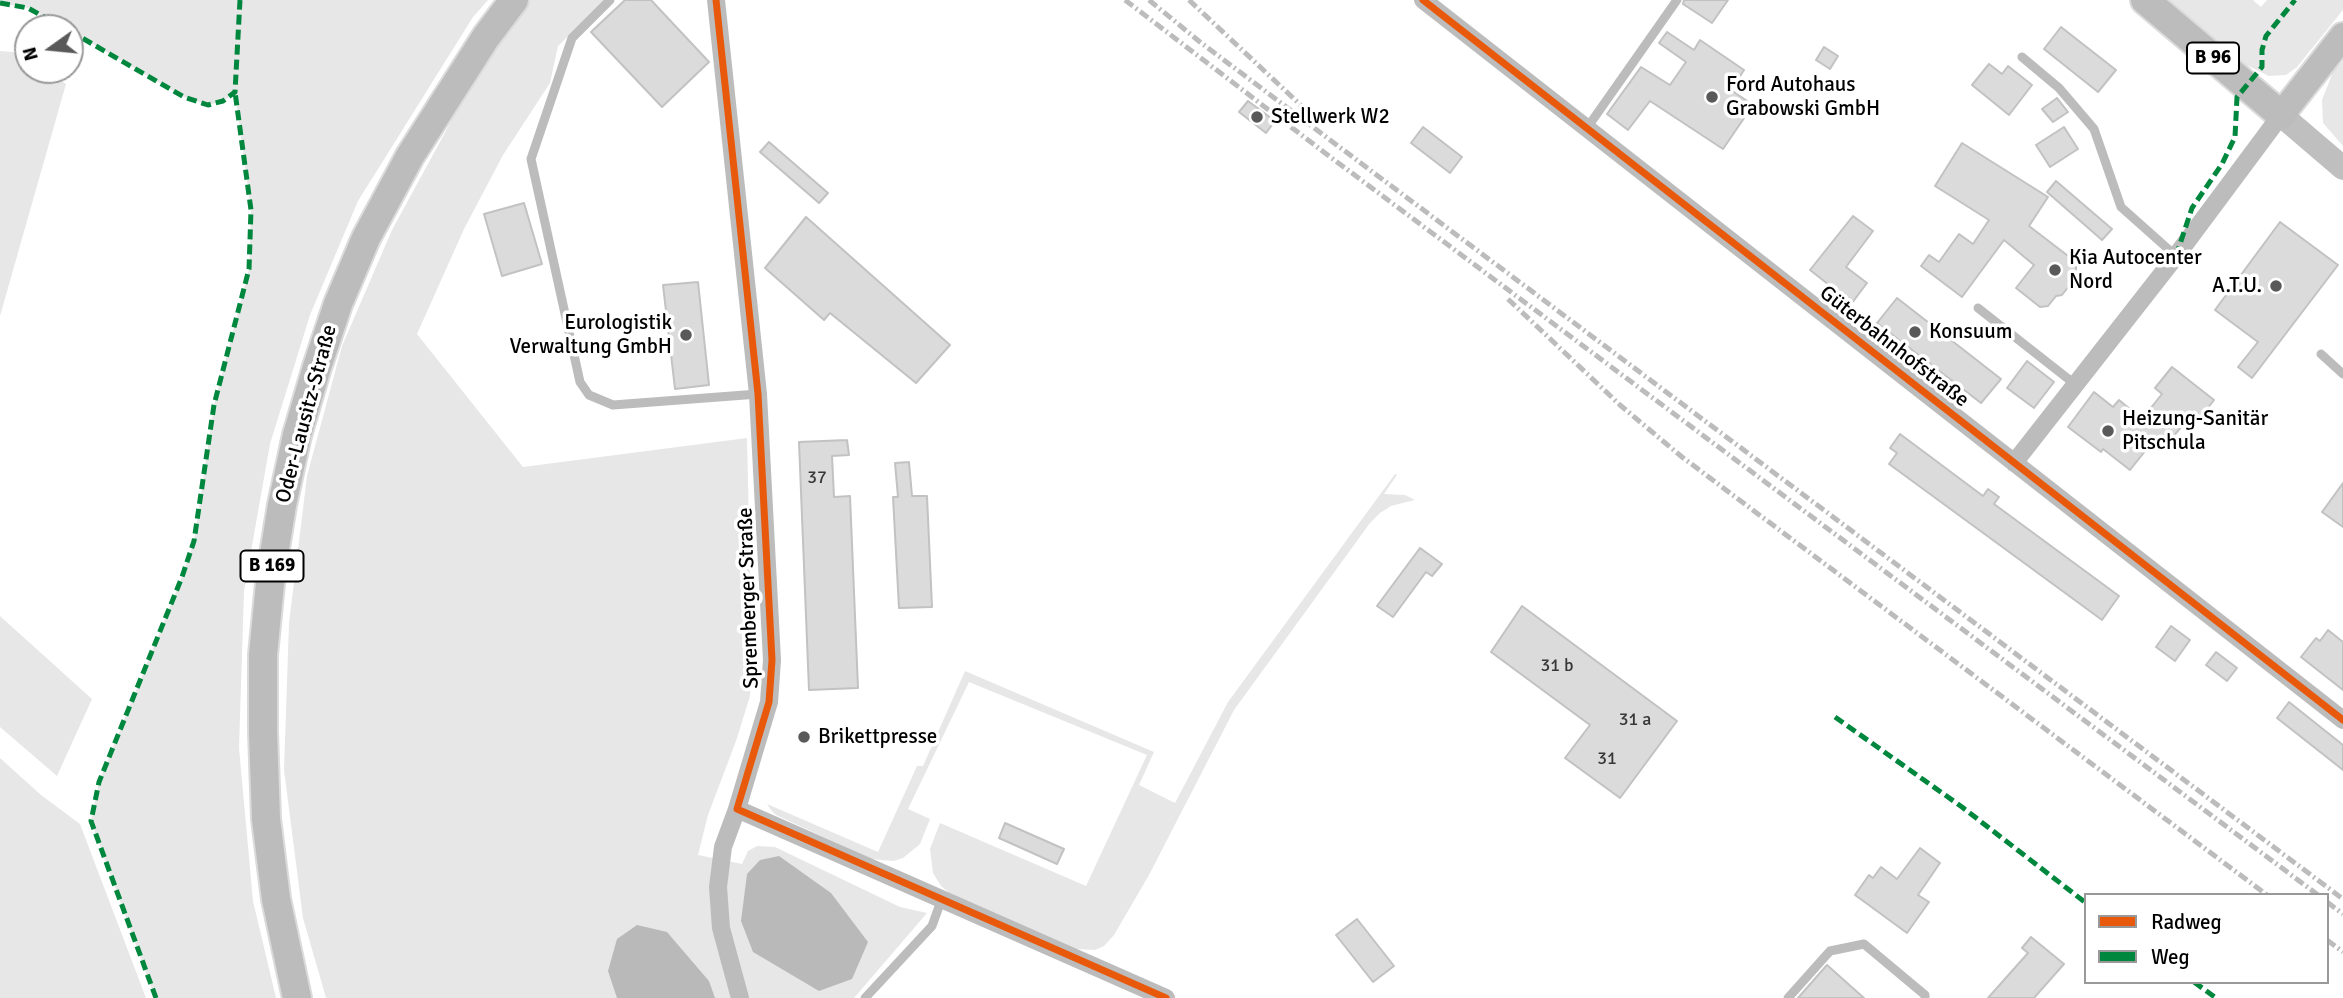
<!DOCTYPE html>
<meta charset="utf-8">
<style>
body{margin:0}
#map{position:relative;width:2343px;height:998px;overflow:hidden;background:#fff;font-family:Signika,sans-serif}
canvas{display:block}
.legend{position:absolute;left:2084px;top:893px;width:245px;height:91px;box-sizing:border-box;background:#fff;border:2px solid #999;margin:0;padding:9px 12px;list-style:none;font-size:21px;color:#000}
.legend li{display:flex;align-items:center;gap:14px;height:35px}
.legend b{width:35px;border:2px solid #999}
.north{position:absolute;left:14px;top:14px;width:70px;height:70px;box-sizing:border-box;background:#fff;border:2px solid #999;border-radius:50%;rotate:255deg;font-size:19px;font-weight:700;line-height:28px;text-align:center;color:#000}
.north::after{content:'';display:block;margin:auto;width:24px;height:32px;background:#595959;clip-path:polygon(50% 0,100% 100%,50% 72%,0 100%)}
</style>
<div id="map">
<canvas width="2343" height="998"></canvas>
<ul class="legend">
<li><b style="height:9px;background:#e8590c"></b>Radweg</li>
<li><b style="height:9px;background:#00873e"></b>Weg</li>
</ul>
<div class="north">N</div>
</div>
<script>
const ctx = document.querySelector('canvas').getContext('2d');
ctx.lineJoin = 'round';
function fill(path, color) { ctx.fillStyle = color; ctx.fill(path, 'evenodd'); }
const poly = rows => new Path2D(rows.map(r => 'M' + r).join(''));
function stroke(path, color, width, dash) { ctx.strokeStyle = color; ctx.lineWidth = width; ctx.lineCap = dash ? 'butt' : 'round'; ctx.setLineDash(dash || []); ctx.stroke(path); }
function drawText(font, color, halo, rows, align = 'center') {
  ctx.font = font + ' Signika,sans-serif'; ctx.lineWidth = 7; ctx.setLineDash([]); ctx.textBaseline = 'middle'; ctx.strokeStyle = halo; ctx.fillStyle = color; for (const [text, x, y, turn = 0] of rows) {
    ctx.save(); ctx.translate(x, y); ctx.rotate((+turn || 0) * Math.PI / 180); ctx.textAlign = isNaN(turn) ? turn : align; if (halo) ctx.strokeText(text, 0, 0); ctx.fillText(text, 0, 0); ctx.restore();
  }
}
const green = poly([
 [0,0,488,0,473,17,358,201,310,315,270,444,244,591,239,748,253,901,276,998,155,998,91,821,99,782,182,577,194,541,214,405,249,269,251,210,235,93,223,101,208,105,184,97,70,31,70,28,64,28,28,8,0,3],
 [530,0,605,0,558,46,550,83,503,155,464,229,417,334,523,467,747,438,752,656,750,696,736,741,708,815,698,855,742,864,748,851,757,846,775,847,900,907,927,913,854,998,326,998,303,918,284,770,289,623,307,476,342,346,392,230,472,83],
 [2165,0,2253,0,2261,7,2267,0,2343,0,2343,10,2297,67,2286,75,2269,76,2244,64],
 [0,51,13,52,28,61,28,70,43,70,66,84,0,316],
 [2343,61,2343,146,2323,123,2322,100,2333,72],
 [1395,474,1397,475,1384,494,1405,495,1415,500,1391,506,1380,513,1370,523,1234,710,1149,875,1114,935,1104,946,1095,950,1076,949,954,897,941,886,933,873,930,849,940,823,1086,886,1147,755,969,682,908,809,930,819,920,844,903,858,893,861,871,859,776,815,771,810,767,804,878,852,917,766,923,766,965,671,1154,752,1139,785,1175,803,1228,702],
 [0,616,92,699,57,776,0,727],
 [0,758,41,795,80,824,146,998,0,998]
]);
const water = poly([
 [779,856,831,893,868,942,852,979,819,991,753,952,741,921,747,874,760,860],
 [637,925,667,932,709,981,715,998,617,998,608,971,617,939]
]);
const building = poly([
 [625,0,651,0,709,62,662,107,591,32,625,0],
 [1684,0,1728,0,1712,23,1683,4,1684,0],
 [2061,27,2116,70,2098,92,2044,49,2061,27],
 [1667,32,1694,50,1700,40,1744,70,1731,90,1753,105,1723,149,1650,101,1628,130,1607,114,1641,67,1670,85,1686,62,1659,43,1667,32],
 [1824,47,1838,56,1830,69,1816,60,1824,47],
 [1989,64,2002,74,2008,66,2032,85,2009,115,1972,85,1989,64],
 [2057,98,2068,112,2053,122,2042,109,2057,98],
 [1248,101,1275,121,1266,133,1239,112,1248,101],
 [1423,127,1462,157,1450,173,1411,143,1423,127],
 [2064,127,2078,149,2050,167,2036,145,2064,127],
 [769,142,828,193,819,203,760,152,769,142],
 [1962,143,2048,197,2029,226,2076,262,2076,270,2068,280,2069,286,2062,295,2056,296,2048,306,2040,307,2016,288,2034,265,2004,240,1962,297,1921,266,1929,255,1939,262,1959,234,1973,244,1989,220,1935,186,1962,143],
 [2056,181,2112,229,2102,240,2047,192,2056,181],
 [524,203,542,264,502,276,484,214,524,203],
 [1853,216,1873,231,1846,267,1867,283,1852,303,1810,270,1853,216],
 [806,217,950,345,916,383,830,313,824,320,765,268,806,217],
 [2280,222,2338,265,2252,378,2238,367,2258,342,2215,310,2280,222],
 [698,282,709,385,675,389,663,285,698,282],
 [1897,298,2001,379,1981,403,1877,323,1897,298],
 [2027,361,2054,382,2034,408,2007,388,2027,361],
 [2172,367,2214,400,2197,422,2190,416,2164,448,2154,440,2130,470,2103,449,2101,452,2068,427,2094,392,2113,407,2119,400,2142,419,2162,394,2155,388,2172,367],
 [1900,434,1983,496,1988,489,1999,497,1994,504,2119,596,2102,620,1889,464,1897,453,1890,448,1900,434],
 [847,440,849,455,832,456,834,497,850,496,858,688,809,690,799,442,847,440],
 [909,462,912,496,927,496,932,607,899,608,893,497,898,497,895,463,909,462],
 [2343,483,2343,527,2322,512,2343,483],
 [1420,548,1442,564,1432,576,1426,572,1393,617,1377,606,1420,548],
 [1522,606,1677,721,1620,798,1565,758,1590,725,1491,652,1522,606],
 [2171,626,2190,640,2175,661,2156,647,2171,626],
 [2328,630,2343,642,2343,690,2301,657,2316,638,2320,641,2328,630],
 [2216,652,2237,668,2227,681,2206,665,2216,652],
 [2289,702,2343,745,2343,770,2277,718,2289,702],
 [1005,823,1064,849,1057,864,999,838,1005,823],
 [1920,848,1940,863,1918,895,1929,902,1907,933,1855,895,1869,875,1873,878,1881,867,1897,879,1920,848],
 [1357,919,1394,966,1373,982,1336,935,1357,919],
 [2031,937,2064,964,2034,998,1988,998,2028,953,2022,948,2031,937],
 [1827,965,1864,998,1798,998,1827,965]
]);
const service = poly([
 [610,0,572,38,531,159,580,382,589,395,613,405,758,394],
 [2022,57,2059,88,2094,129,2121,207,2176,256],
 [1587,128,1677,0],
 [1978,308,2076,385],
 [2321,354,2343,374],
 [865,998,932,926,941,901],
 [1788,998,1830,951,1864,944,1925,995,1925,998]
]);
const minor = poly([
 [716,0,758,394,772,660,769,702,737,809,723,847,718,887,721,928,740,998],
 [1423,0,2343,720],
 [2014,463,2176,256,2281,115],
 [737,809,1166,998]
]);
const secondary = poly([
 [2281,115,2343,168]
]);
const primary = poly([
 [2281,115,2343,36]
]);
const trunk = poly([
 [2145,0,2281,115],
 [297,998,276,899,266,819,263,732,263,655,271,573,282,505,297,435,317,367,338,304,366,238,410,156,486,37,514,0]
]);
const rail = poly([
 [1125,0,1325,153,2318,895],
 [1149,0,1200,42,1366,167,2343,899],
 [1189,0,1308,112],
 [1508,299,1620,405,1682,457,2267,895],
 [2327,902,2343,914],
 [2327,940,2343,952]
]);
const quiet = poly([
 [0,3,28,8,64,28],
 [70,31,184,97,208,105,223,101,235,92,240,0],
 [2176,256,2192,208,2222,164,2235,137,2237,97,2262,67,2262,50,2266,36,2295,0],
 [1835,717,1962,807,2086,903],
 [2194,982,2216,998],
 [156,998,91,821,99,782,182,577,194,541,214,405,249,269,251,210,235,92]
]);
const cycleway = poly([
 [716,0,758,394,772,660,769,702,737,809,1166,998],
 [1423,0,2343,720]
]);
const markers = [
 [1712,97,7,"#595959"],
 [1257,117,7,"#595959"],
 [2055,270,7,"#595959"],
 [2276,286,7,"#595959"],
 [1915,332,7,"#595959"],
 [686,335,7,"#595959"],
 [2108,431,7,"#595959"],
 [804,737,7,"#595959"]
];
const numberNames = [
 ["37",817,478],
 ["31 b",1557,666],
 ["31 a",1635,720],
 ["31",1607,759]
];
const shields = [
 [2213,58,52],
 [272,566,63]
];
const shieldNames = [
 ["B 96",2213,58],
 ["B 169",272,566]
];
const poiNames = [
 ["Ford Autohaus",1726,85],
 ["Grabowski GmbH",1726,109],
 ["Stellwerk W2",1271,117],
 ["Kia Autocenter",2069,258],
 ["Nord",2069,282],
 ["A.T.U.",2262,286,"right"],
 ["Eurologistik",672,323,"right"],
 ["Verwaltung GmbH",672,347,"right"],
 ["Konsuum",1929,332],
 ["Heizung-Sanitär",2122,419],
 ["Pitschula",2122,443],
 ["Brikettpresse",818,737]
];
const streetNames = [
 ["Güterbahnhofstraße",1894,347,38],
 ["Oder-Lausitz-Straße",307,414,-75],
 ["Spremberger Straße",749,598,-92]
];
fill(green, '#e7e7e7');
fill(water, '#b9b9b9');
fill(building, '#dbdbdb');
stroke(building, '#c2c2c2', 2);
stroke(primary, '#dbdbdb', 30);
stroke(trunk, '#dbdbdb', 32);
stroke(service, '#bcbcbc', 9);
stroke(minor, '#bcbcbc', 18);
stroke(secondary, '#bfbfbf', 24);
stroke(primary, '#bcbcbc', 26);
stroke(trunk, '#bcbcbc', 28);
stroke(rail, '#bcbcbc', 5, [10, 3.5, 2, 3.5]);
stroke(quiet, '#00873e', 5, [10, 5]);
stroke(cycleway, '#e8590c', 7);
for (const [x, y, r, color] of markers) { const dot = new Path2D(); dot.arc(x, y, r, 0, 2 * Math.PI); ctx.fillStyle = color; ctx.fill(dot); stroke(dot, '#fff', 2.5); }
drawText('18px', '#373737', null, numberNames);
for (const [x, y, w] of shields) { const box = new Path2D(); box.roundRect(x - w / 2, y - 15.5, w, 31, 5); ctx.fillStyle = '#fff'; ctx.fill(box); stroke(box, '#000', 2); }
drawText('bold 19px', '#000', null, shieldNames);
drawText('21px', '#000', '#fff', poiNames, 'left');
drawText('21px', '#000', '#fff', streetNames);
</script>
